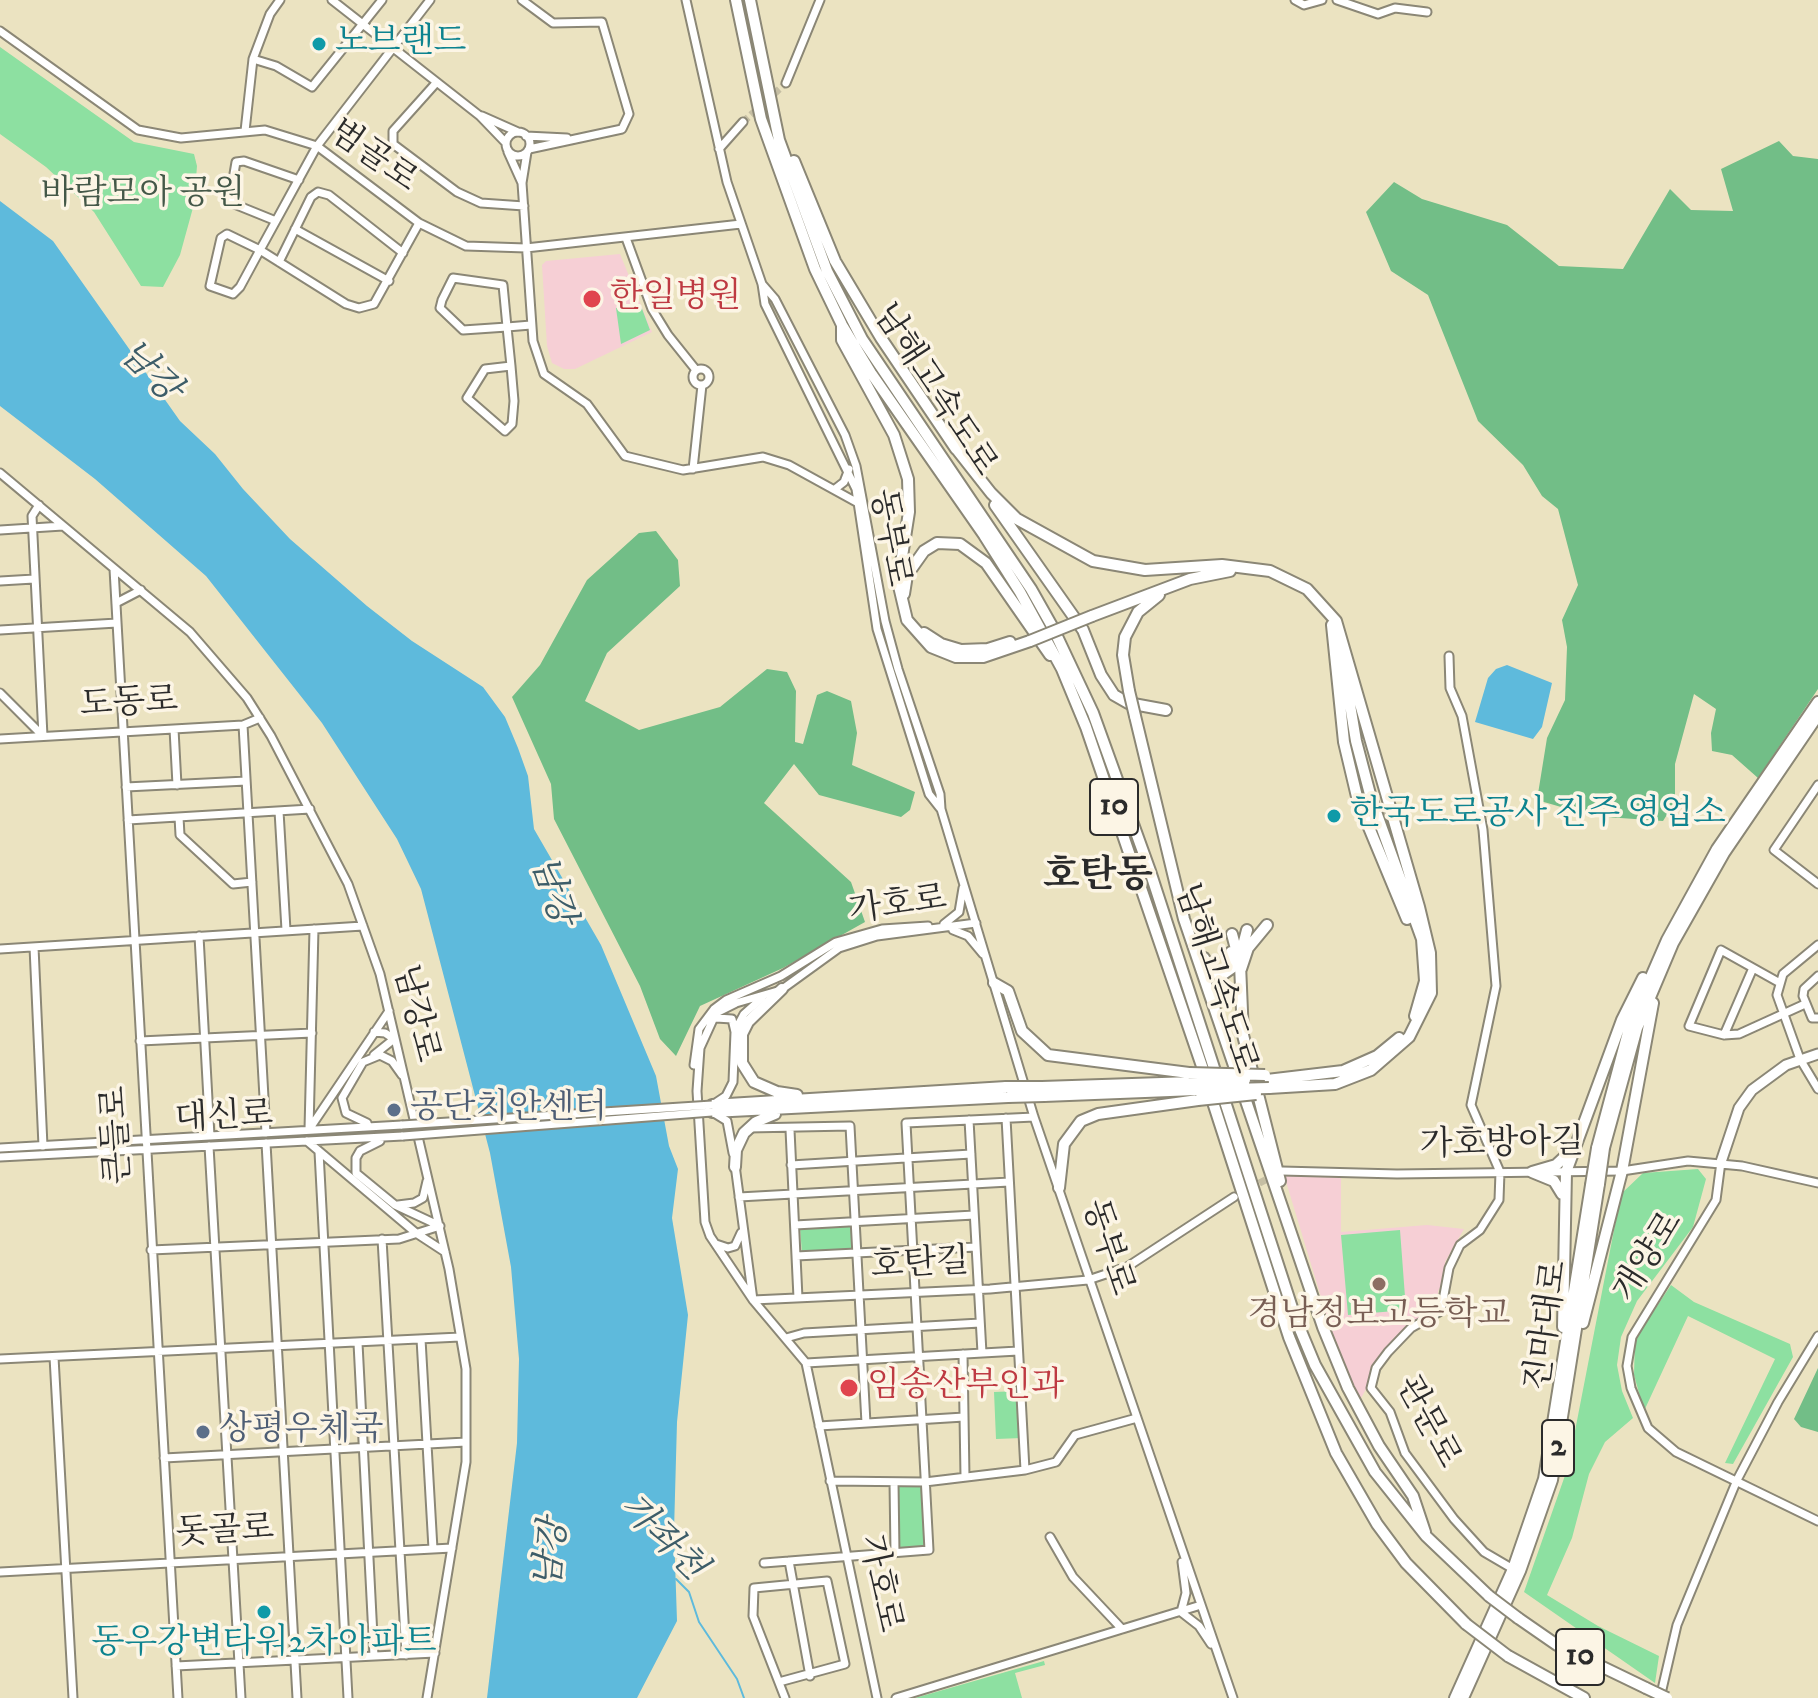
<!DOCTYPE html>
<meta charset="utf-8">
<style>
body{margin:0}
canvas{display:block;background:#ebe3c1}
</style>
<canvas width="1818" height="1698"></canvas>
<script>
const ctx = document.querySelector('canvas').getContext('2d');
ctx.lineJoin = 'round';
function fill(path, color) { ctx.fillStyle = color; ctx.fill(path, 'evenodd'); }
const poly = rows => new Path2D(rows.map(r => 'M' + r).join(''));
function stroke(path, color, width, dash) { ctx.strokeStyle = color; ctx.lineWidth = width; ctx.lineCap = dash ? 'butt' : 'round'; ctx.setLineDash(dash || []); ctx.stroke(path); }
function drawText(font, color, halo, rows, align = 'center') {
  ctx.font = font + ' "IM FELL DW Pica","Noto Serif KR",serif'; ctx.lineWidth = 7; ctx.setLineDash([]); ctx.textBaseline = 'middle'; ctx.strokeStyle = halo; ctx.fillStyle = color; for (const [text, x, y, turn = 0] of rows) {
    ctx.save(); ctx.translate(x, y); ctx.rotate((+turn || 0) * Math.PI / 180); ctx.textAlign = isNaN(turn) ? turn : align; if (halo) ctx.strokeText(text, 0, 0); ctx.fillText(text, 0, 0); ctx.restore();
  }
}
const built = poly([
 [620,254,652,332,575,369,564,369,552,363,547,346,542,265,546,261],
 [1284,1175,1341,1177,1341,1232,1427,1225,1464,1229,1445,1262,1447,1277,1438,1291,1439,1305,1432,1316,1388,1349,1360,1400,1331,1330]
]);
const green = poly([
 [0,47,134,142,194,154,197,166,194,204,180,255,163,287,141,286,94,212,46,167,0,134],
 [641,306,650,330,621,344,616,308],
 [1698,1169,1706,1179,1693,1227,1637,1301,1621,1337,1617,1365,1622,1391,1633,1418,1605,1442,1589,1474,1572,1538,1547,1595,1598,1626,1659,1656,1655,1683,1524,1592,1568,1467,1621,1194,1643,1173],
 [853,1225,854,1250,802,1253,800,1228],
 [1400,1230,1406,1310,1348,1315,1341,1235],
 [1671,1285,1694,1302,1790,1344,1793,1357,1733,1464,1725,1463,1775,1359,1688,1316,1644,1411,1634,1375,1635,1339],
 [1019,1391,1022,1438,996,1439,994,1392],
 [895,1484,924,1484,928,1549,896,1551],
 [1044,1661,1045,1665,1015,1673,1022,1698,915,1698]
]);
const forest = poly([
 [1779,141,1793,156,1818,159,1818,689,1758,778,1732,755,1712,751,1711,733,1716,709,1694,694,1675,764,1675,802,1663,821,1592,816,1537,800,1547,738,1565,700,1567,647,1562,620,1578,585,1558,509,1542,496,1523,465,1478,421,1428,295,1391,271,1366,212,1394,182,1422,199,1507,225,1559,266,1623,269,1670,189,1691,210,1733,211,1721,169],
 [656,531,678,560,680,586,607,653,585,701,639,730,720,707,767,669,787,672,796,691,795,742,803,744,817,695,827,691,851,701,857,733,852,765,915,792,910,810,901,817,819,795,794,764,764,803,851,882,865,922,783,968,700,1006,676,1056,660,1039,640,986,554,819,551,784,512,697,540,665,587,580,639,533],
 [1818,1368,1818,1432,1801,1427,1794,1419]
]);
const water = poly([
 [0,201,53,241,180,421,215,454,243,489,290,539,367,606,412,641,483,687,505,717,518,748,528,776,534,829,601,945,656,1076,669,1146,678,1169,672,1218,688,1315,677,1422,674,1531,677,1621,637,1698,487,1698,517,1443,519,1359,511,1267,490,1153,421,889,397,839,322,723,206,576,95,479,0,406],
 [1507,665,1552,683,1542,727,1533,739,1475,722,1488,678,1496,669]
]);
const stream = poly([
 [676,1579,689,1592,699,1622,737,1679,744,1698]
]);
const minorTunnel = poly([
 [743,122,786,83],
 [1250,1188,1275,1175]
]);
const minor = poly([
 [332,0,480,116,506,143],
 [522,0,553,23,602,22,629,114,622,129,529,149],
 [686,0,727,182,762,284,765,304,856,489,877,629,929,794,940,808],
 [1295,0,1304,5,1322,0],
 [1337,0,1378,14,1395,8,1427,12],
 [0,31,138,130,181,138,265,130,317,146,419,223,466,246,526,248,741,224],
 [253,59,276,66,312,87,382,0],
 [436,83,393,131,393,144,457,192,481,203,524,206],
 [786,83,820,0],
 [482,116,518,132],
 [245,131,253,59,270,14,280,0],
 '506 144a12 12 0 1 1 24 0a12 12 0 1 1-24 0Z',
 [526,136,567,138],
 [719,149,743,122],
 [508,152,522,183],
 [527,152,522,183,533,341,544,374,587,404,625,456,683,470,763,457,789,465,858,503],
 [276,221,234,204,230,197,236,162,244,161,299,180],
 [419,223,374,304,359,308,346,304,260,250,227,234,221,238,210,286,233,294,240,287,260,250,317,146,430,0],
 [295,229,389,281],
 [626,238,652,309,668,335,696,370],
 [279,262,311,197,318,192,329,195,403,253],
 [762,284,775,299,845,435,856,466,885,621,898,669,940,794,941,809,1034,1117,1233,1698],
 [511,366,485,369,467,398,505,431,512,424,514,401,511,366,507,327,503,285,453,278,442,300,440,308,463,330,507,327,531,325],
 '693 377a8 8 0 1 1 16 0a8 8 0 1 1-16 0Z',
 [693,469,702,385],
 [0,473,190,632,247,698,271,736,348,884,380,974,449,1269,466,1369,466,1462,427,1698],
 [835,489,844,482,849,469],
 [39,505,32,516,43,736],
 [0,530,63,526],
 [114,569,178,1698],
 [0,581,34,579],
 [116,603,141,590],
 [0,630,117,623],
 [1449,656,1450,688,1462,716,1483,830,1496,986,1471,1105,1500,1172,1499,1200,1480,1230,1460,1245,1449,1268,1441,1311,1411,1328,1388,1352,1376,1368,1371,1388,1390,1412,1405,1453,1454,1519,1484,1552,1513,1569],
 [0,693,43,736],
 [243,725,266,1133],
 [174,729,177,785],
 [0,739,243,725,260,718],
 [1818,785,1774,850,1818,884],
 [126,787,246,781],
 [279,811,286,930],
 [179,817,180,835,233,884,252,882],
 [128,820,310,809],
 [944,924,959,912,963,888],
 [953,930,968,936,983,954],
 [199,936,210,1136],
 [1818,945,1783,974,1777,995,1800,1059,1818,1089],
 [34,947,43,1146],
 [0,949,363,926],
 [1818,976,1804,989,1803,996,1812,1018,1818,1018],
 [1780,983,1721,950,1689,1026,1724,1035,1739,1034,1805,1004],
 [716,1018,732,1019,735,1032,733,1082,726,1096,717,1102],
 [735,1031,744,1014,762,998],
 [374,1032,385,1033,394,1039,374,1055],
 [1724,1035,1753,968],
 [140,1041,312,1033],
 [694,1065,699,1029,714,1009,726,1000,781,976,836,942,882,929,928,926],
 [714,1113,727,1121,733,1153],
 [1006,1118,1025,1470],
 [969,1120,982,1353],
 [367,1123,346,1113,342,1098,363,1062,380,1055,392,1061,402,1075],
 [310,1128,389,1011],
 [748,1128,850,1126,866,1423],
 [309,1129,314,929],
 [790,1130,798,1298],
 [307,1141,416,1233,445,1252],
 [380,1141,360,1151,356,1158,356,1173,395,1205,440,1226],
 [266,1143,297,1698],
 [209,1146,241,1698],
 [0,1148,402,1125],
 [319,1152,348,1698],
 [0,1157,403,1136],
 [1721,1162,1716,1200,1632,1337,1627,1366,1631,1388,1648,1428,1676,1452,1818,1521],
 [735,1165,753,1300,990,1289,1088,1280,1127,1267,1234,1197],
 [791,1165,971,1154],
 [1282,1171,1397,1174,1622,1171,1688,1161,1742,1166,1818,1183],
 [739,1197,1009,1182],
 [398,1205,414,1203,423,1198,427,1181],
 [795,1225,974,1215],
 [382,1239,406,1655],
 [716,1244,728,1248,735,1246,741,1233],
 [151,1250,399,1239,440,1226],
 [796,1256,976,1247],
 [786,1338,804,1333,980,1323],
 [421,1339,433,1549],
 [358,1343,374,1656],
 [963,1354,965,1477],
 [54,1357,73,1698],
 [0,1359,460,1337],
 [806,1363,1018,1351],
 [819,1426,964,1417],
 [164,1458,466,1442],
 [830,1481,925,1482,1025,1470,1056,1462,1075,1435,1137,1418],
 [894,1482,895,1553],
 [1050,1537,1073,1577,1122,1629],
 [789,1561,810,1676],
 [1182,1562,1186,1593,1181,1612,1199,1626,1211,1644],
 [764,1563,929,1550,906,1123,1034,1117],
 [0,1572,452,1548],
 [176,1666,435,1653],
 [779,1682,845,1664,827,1581,754,1588,753,1616,785,1698],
 [877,1698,806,1363,753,1300,710,1236,705,1222,697,1091,700,1048,716,1013,736,1003,781,990,839,948,877,936,976,923],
 [896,1698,1201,1605],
 [1660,1698,1677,1625,1737,1480,1778,1402,1818,1336]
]);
const major = poly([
 [1721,1162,1739,1108,1752,1090,1786,1065,1818,1054]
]);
const highway = poly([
 [736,0,761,119,815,269,842,325,871,373,984,535,1020,592,1062,669,1086,727,1206,1078],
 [750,0,779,140,827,271,862,339,1031,589,1053,628,1093,713,1150,871,1295,1317,1315,1365,1375,1472,1426,1536,1489,1596],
 [794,161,835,261,881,338,956,449],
 [842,327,842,340,894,435,908,479,909,512,898,582,907,620,931,647,956,657,983,657,1030,641],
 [954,446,991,493,1017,519,1093,561,1145,570,1222,565,1270,571,1307,589,1336,621,1419,907,1430,953,1431,993,1409,1037,1371,1070,1335,1084,1269,1088],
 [995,505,1083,630,1101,675,1114,695,1128,703,1166,710],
 [904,594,907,575,924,551,937,543,960,544,986,563,1050,655],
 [1092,616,1190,579,1230,571],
 [1332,625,1344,742,1358,801,1407,919],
 [924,633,941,644,961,650,988,649,1010,642],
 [1341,650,1356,741,1371,798,1422,939,1425,981,1415,1016],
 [1129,691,1123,655,1125,637,1138,612,1159,595],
 [1135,716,1184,919,1323,1327,1348,1388,1379,1446,1413,1496,1425,1532],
 [1232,934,1240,964,1243,1035,1280,1181],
 [1241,953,1247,930],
 [1204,958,1211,972,1222,975,1232,968,1231,952],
 [1241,969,1248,948,1267,925],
 [994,983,1008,991,1022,1031,1048,1055,1189,1073],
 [782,989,748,1022,742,1034,742,1063,754,1082,777,1092,797,1095],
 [1267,1080,1343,1071,1377,1056,1399,1038],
 [1042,1087,1192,1082],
 [1210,1093,1289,1337,1336,1453,1377,1524,1406,1563,1466,1624],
 [1044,1096,1195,1090],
 [712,1105,1006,1087],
 [712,1112,1008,1097],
 [1597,1148,1630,1025,1667,940,1717,849,1818,702],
 [1604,1148,1637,1028,1673,943,1724,853,1818,715],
 [735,1167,736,1150,744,1133,756,1122,775,1114],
 [1059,1188,1064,1144,1081,1121,1098,1114,1198,1100],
 [1562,1194,1554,1181,1532,1172,1556,1165,1570,1152],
 [1583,1323,1622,1171,1653,1003],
 [1563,1327,1566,1172,1622,1020,1643,978],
 [1518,1618,1557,1645,1646,1688],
 [1508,1656,1584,1698],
 [1455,1698,1513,1569,1544,1479,1591,1185],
 [1463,1698,1520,1571,1552,1480,1599,1184]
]);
const minorBridge = poly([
 [402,1125,712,1105],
 [403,1136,712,1112]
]);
const highwayBridge = poly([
 [1030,641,1092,616],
 [1129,691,1135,716],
 [1189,1073,1265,1075],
 [1192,1082,1245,1080],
 [1006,1087,1042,1087],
 [1195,1090,1269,1088],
 [1008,1097,1044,1096],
 [1198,1100,1256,1094],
 [1599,1184,1604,1148],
 [1591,1185,1597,1148],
 [1489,1596,1518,1618],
 [1466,1624,1508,1656],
 [1646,1688,1667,1698]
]);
const markers = [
 [319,44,8,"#0f9aa8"],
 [592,299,10,"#e0444e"],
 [1334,816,8,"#0f9aa8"],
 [394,1110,8,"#5c6f8a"],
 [1379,1284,8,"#8d6e63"],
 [849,1388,10,"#e0444e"],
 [203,1432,8,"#5c6f8a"],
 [264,1612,8,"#0f9aa8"]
];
const shields = [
 [1114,807,48],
 [1558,1448,32],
 [1580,1657,48]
];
const shieldNames = [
 ["10",1114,807],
 ["2",1558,1448],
 ["10",1580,1657]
];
const cultureNames = [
 ["노브랜드",335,44],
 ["한국도로공사 진주 영업소",1350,816],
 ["동우강변타워2차아파트",264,1645,"center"]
];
const streetNames = [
 ["범골로",372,158,35],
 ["남해고속도로",933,391,57],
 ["동부로",888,538,80],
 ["도동로",129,705,-3],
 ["가호로",898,907,-8],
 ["남해고속도로",1214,979,72],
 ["남강로",414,1014,76],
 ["대신로",224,1119,-3],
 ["큰들로",119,1135,-93],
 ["가호방아길",1502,1146,-1],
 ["동부로",1106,1248,72],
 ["개양로",1650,1258,-58],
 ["호탄길",920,1266,-3],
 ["진마대로",1549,1326,-82],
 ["관문로",1426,1423,62],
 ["돗골로",225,1533,-3],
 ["가호로",878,1584,78]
];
const parkNames = [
 ["바람모아 공원",143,196]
];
const healthNames = [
 ["한일병원",610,299],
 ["임송산부인과",867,1388]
];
const serviceNames = [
 ["공단치안센터",410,1110],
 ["상평우체국",219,1432]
];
const educationNames = [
 ["경남정보고등학교",1379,1317]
];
const waterNames = [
 ["남강",148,373,45],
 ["남강",550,891,72],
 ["가좌천",661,1539,45],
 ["남강",554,1554,-84]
];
const quarterNames = [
 ["호탄동",1098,878]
];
fill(built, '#f6cfd5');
fill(green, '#8de0a1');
fill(forest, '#72be87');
fill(water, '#5ebadc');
stroke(stream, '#5ebadc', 2);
stroke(minorTunnel, '#c5bea3', 7, [7, 3.5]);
stroke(minor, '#8b8776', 11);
stroke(major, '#8b8776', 13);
stroke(highway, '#8b8776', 14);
stroke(minor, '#fff', 7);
stroke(major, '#fff', 9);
stroke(highway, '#fff', 10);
stroke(minorBridge, '#8b8776', 11, []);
stroke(highwayBridge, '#8b8776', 14, []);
stroke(minorBridge, '#fff', 7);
stroke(highwayBridge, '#fff', 10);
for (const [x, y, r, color] of markers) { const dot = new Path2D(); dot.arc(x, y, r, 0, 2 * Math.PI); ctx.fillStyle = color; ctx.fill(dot); stroke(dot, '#fcf5e5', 3); }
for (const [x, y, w] of shields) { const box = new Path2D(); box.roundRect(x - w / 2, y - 28, w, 56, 6); ctx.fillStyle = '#fcf5e5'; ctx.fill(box); stroke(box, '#2b2b2b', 2); }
drawText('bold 32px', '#2b2b2b', null, shieldNames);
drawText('34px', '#0d838f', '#fcf5e5', cultureNames, 'left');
drawText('34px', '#2b2b2b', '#fcf5e5', streetNames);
drawText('34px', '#445848', '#fcf5e5', parkNames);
drawText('34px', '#be3a42', '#fcf5e5', healthNames, 'left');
drawText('34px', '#4e5e75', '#fcf5e5', serviceNames, 'left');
drawText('34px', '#785e54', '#fcf5e5', educationNames);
drawText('italic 36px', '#3d5d69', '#fcf5e5', waterNames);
drawText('bold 38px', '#2b2b2b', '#fcf5e5', quarterNames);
</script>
